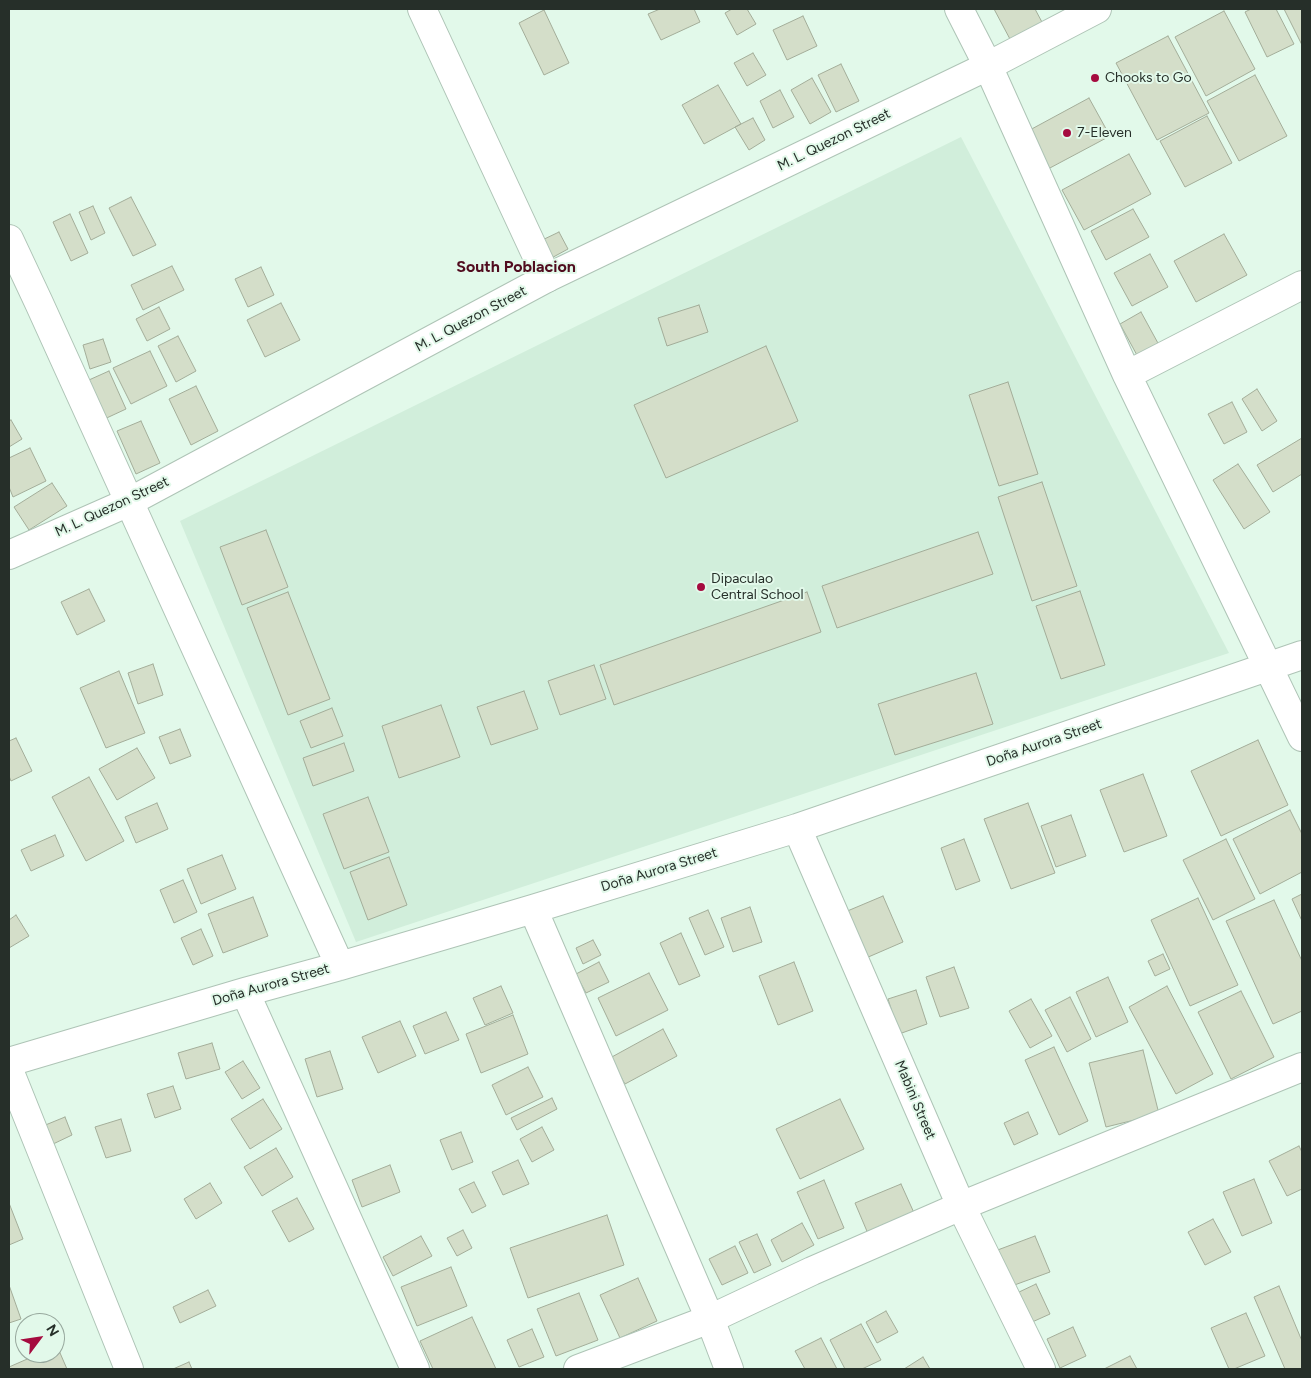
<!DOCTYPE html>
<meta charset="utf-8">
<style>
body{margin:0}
#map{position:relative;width:1311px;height:1378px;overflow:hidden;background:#e2f9ea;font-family:Figtree,sans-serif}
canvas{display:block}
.frame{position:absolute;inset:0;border:10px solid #262f29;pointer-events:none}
.north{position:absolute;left:15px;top:1313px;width:50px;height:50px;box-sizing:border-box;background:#e2f9ea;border:1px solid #97a89d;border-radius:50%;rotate:59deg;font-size:14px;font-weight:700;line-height:20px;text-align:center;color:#262f29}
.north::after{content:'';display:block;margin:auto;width:18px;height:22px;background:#a50b3f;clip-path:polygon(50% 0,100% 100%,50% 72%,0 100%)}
</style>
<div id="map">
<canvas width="1311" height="1378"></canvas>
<div class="frame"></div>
<div class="north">N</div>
</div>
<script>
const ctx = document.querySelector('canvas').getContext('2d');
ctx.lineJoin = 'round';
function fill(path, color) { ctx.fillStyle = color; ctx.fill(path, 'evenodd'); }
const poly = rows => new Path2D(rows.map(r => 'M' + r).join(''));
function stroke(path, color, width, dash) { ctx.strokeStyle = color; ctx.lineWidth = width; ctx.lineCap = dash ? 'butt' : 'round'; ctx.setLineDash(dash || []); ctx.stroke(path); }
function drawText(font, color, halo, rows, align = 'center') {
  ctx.font = font + ' Figtree,sans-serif'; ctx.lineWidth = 4; ctx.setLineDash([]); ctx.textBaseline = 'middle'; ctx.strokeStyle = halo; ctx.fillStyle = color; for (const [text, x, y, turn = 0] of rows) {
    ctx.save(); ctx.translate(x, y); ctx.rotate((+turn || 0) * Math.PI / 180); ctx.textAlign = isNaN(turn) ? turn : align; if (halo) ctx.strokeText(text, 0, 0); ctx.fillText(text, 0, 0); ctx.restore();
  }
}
const built = poly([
 [961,137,1229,653,356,942,180,521]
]);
const building = poly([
 [660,9,694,9,700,22,661,40,648,14,660,9],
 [732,9,747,9,756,24,737,35,725,13,732,9],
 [994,9,1035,9,1043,24,1011,41,994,9],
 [1251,9,1276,9,1294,44,1267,57,1245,12,1251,9],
 [1284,9,1302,9,1302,45,1284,9],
 [544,10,569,63,544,75,519,23,544,10],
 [1224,11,1255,69,1206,96,1175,37,1224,11],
 [803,16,817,46,787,60,773,30,803,16],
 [1168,36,1209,113,1157,140,1116,63,1168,36],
 [753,53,766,75,747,86,734,63,753,53],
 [841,64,859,101,836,112,818,75,841,64],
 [1255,75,1287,136,1239,161,1207,101,1255,75],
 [812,78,831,112,810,124,791,90,812,78],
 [718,85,741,124,704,144,682,105,718,85],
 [780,90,794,117,773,128,760,101,780,90],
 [1089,98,1110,136,1048,169,1028,131,1089,98],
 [1207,116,1232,163,1185,187,1160,141,1207,116],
 [753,118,765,140,749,150,735,127,753,118],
 [1129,154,1151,194,1084,230,1062,190,1129,154],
 [131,197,156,245,133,256,109,208,131,197],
 [93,206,105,233,91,240,79,212,93,206],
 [1133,209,1149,237,1106,260,1091,231,1133,209],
 [70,214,88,253,71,261,53,222,70,214],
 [559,232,568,249,546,261,536,243,559,232],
 [1224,234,1247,275,1196,302,1174,261,1224,234],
 [1150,254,1168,287,1132,306,1114,273,1150,254],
 [172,266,184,290,143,310,131,285,172,266],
 [261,267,274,295,248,307,235,279,261,267],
 [281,303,300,340,265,357,247,320,281,303],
 [699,305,708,332,667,346,658,318,699,305],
 [159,307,170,329,147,341,136,319,159,307],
 [1141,312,1159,345,1138,357,1120,324,1141,312],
 [178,336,196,371,176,382,158,346,178,336],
 [103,339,111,362,90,369,83,345,103,339],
 [766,346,798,421,666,478,634,405,766,346],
 [150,351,167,386,131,404,113,368,150,351],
 [109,371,126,409,98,422,80,384,109,371],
 [1008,382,1038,474,999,486,969,395,1008,382],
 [196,386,218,431,191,445,169,399,196,386],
 [1257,389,1277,421,1262,431,1242,399,1257,389],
 [1232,402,1247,432,1224,444,1208,414,1232,402],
 [11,420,22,439,9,447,9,421,11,420],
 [141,421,160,463,136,474,117,431,141,421],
 [1302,438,1302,474,1273,492,1257,465,1302,438],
 [30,448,46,481,13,497,9,487,9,458,30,448],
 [1238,464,1270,512,1244,529,1213,480,1238,464],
 [1042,482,1077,586,1032,601,998,497,1042,482],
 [52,483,67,506,29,530,14,507,52,483],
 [266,530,288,587,242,605,220,547,266,530],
 [978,532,993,574,837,628,822,586,978,532],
 [89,589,105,621,77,635,61,602,89,589],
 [1080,591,1105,665,1061,679,1036,606,1080,591],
 [288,592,330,699,288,715,247,608,288,592],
 [807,592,821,632,614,705,600,665,807,592],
 [153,664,163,695,138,704,128,673,153,664],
 [594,665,606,699,560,715,548,681,594,665],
 [119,671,145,733,106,748,80,688,119,671],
 [976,673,993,724,895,755,878,704,976,673],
 [524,691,538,729,491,745,477,707,524,691],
 [441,705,460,757,399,778,382,726,441,705],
 [332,708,343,736,311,748,300,721,332,708],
 [180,729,191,756,170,764,159,737,180,729],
 [16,738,32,771,11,781,9,776,9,741,16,738],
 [1258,740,1288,805,1221,836,1191,771,1258,740],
 [344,743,354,771,313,786,303,758,344,743],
 [137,748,155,778,117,800,99,769,137,748],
 [1143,774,1167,836,1124,852,1100,790,1143,774],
 [89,777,124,841,86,861,52,797,89,777],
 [368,797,389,852,344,869,323,814,368,797],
 [157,803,168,829,136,843,125,817,157,803],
 [1028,803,1055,873,1011,889,984,819,1028,803],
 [1290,810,1302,834,1302,872,1260,894,1233,839,1290,810],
 [1071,815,1086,856,1056,867,1041,826,1071,815],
 [55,835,64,856,31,871,21,850,55,835],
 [964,839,980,881,956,890,941,848,964,839],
 [1226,839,1255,899,1213,920,1183,860,1226,839],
 [222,855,236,889,201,904,187,869,222,855],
 [389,857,407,905,368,920,350,872,389,857],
 [183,880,197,912,174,923,160,890,183,880],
 [1302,894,1302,921,1292,899,1302,894],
 [883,896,903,942,866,958,845,912,883,896],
 [253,897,268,936,223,953,208,914,253,897],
 [1198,898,1238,985,1190,1006,1151,920,1198,898],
 [1274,900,1302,961,1302,1011,1273,1024,1226,921,1274,900],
 [750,907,762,942,733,952,721,918,750,907],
 [708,910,724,947,705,955,689,918,708,910],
 [16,915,29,936,9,948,9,920,16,915],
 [201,929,213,956,193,965,181,938,201,929],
 [681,933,700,976,679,985,660,943,681,933],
 [593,940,601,955,583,964,576,948,593,940],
 [1163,954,1170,969,1155,976,1148,961,1163,954],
 [599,962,609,982,586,993,576,974,599,962],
 [794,962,813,1011,778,1025,759,976,794,962],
 [954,967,969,1008,940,1017,926,977,954,967],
 [649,973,668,1010,616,1036,598,998,649,973],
 [1108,977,1128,1022,1096,1037,1076,992,1108,977],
 [501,986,513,1013,485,1025,473,998,501,986],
 [1167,986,1213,1074,1176,1094,1129,1007,1167,986],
 [916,990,927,1024,899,1034,888,999,916,990],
 [1241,991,1274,1057,1231,1079,1198,1012,1241,991],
 [1070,997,1091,1039,1067,1052,1045,1010,1070,997],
 [1031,999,1052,1036,1030,1048,1009,1011,1031,999],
 [446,1012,459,1040,425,1054,413,1026,446,1012],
 [513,1015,528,1054,481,1073,466,1034,513,1015],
 [400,1021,416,1056,378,1073,362,1037,400,1021],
 [663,1029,677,1056,625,1084,610,1058,663,1029],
 [212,1043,220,1069,186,1079,178,1053,212,1043],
 [1054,1047,1088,1121,1059,1135,1025,1060,1054,1047],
 [1143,1050,1159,1114,1106,1127,1089,1063,1143,1050],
 [330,1051,343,1089,317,1097,305,1059,330,1051],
 [243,1061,260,1088,242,1099,225,1072,243,1061],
 [528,1067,543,1097,506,1115,492,1085,528,1067],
 [173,1086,181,1109,155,1118,147,1094,173,1086],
 [552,1098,557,1109,517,1130,511,1118,552,1098],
 [263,1099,282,1129,250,1149,231,1119,263,1099],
 [840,1099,864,1149,800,1179,776,1129,840,1099],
 [1028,1112,1038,1134,1014,1145,1004,1123,1028,1112],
 [65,1117,72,1135,51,1145,43,1126,65,1117],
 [121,1119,131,1151,106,1158,95,1127,121,1119],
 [542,1127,554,1150,532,1162,520,1139,542,1127],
 [461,1132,473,1162,452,1170,440,1140,461,1132],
 [1299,1146,1302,1152,1302,1189,1287,1196,1269,1161,1299,1146],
 [276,1148,293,1177,262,1196,244,1167,276,1148],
 [518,1160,529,1184,503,1195,492,1172,518,1160],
 [390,1165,400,1192,362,1207,352,1180,390,1165],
 [1254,1179,1272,1223,1242,1236,1223,1192,1254,1179],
 [824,1180,844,1228,818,1239,797,1192,824,1180],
 [474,1182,486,1206,472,1213,459,1189,474,1182],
 [210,1183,222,1203,196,1219,184,1199,210,1183],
 [901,1184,915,1215,869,1236,855,1203,901,1184],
 [297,1198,314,1229,289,1242,272,1211,297,1198],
 [9,1203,23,1239,9,1245,9,1203],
 [607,1215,624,1265,528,1298,510,1248,607,1215],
 [1213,1219,1231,1252,1205,1265,1188,1232,1213,1219],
 [802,1223,814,1245,782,1262,771,1240,802,1223],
 [463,1230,472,1248,457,1256,447,1238,463,1230],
 [757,1234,771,1265,754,1273,739,1242,757,1234],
 [421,1236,432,1256,393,1276,383,1257,421,1236],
 [1035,1236,1050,1272,1009,1287,995,1251,1035,1236],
 [735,1246,748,1273,722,1285,709,1259,735,1246],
 [451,1267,467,1306,417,1326,401,1287,451,1267],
 [638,1278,657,1321,620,1338,600,1295,638,1278],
 [1036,1284,1050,1314,1030,1323,1017,1293,1036,1284],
 [9,1285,21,1319,9,1323,9,1285],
 [1279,1286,1302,1341,1302,1369,1285,1369,1254,1297,1279,1286],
 [208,1290,216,1306,180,1323,173,1307,208,1290],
 [579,1293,598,1340,556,1356,537,1309,579,1293],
 [886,1311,898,1332,877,1343,866,1322,886,1311],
 [1246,1313,1265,1356,1234,1369,1229,1369,1211,1328,1246,1313],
 [472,1317,496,1369,433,1369,420,1341,472,1317],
 [861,1324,881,1360,862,1369,845,1369,830,1340,861,1324],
 [1073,1327,1086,1356,1060,1368,1047,1339,1073,1327],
 [532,1329,544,1357,519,1367,507,1340,532,1329],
 [821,1338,837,1369,805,1369,795,1351,821,1338],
 [57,1346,67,1369,9,1369,9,1367,41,1353,55,1353,55,1347,57,1346],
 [1130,1356,1137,1369,1104,1369,1130,1356],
 [923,1357,930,1369,904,1369,923,1357],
 [189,1362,192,1369,173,1369,189,1362]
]);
const minor = poly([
 [422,9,547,278],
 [959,9,988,66,1127,375,1302,737],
 [9,239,39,303,340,966],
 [1127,375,1302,285],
 [797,828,961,1206,1041,1369],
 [533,909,710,1319,729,1369],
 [245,992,415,1369],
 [9,1062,245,992,340,966,533,909,797,828,1302,655],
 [9,1070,129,1369],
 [578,1369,710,1319,812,1271,961,1206,1302,1067]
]);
const primary = poly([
 [9,555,129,502,547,278,988,66,1097,9]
]);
const markers = [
 [1095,78,5,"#a50b3f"],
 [1067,133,5,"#a50b3f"],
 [701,587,5,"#a50b3f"]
];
const poiNames = [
 ["Chooks to Go",1105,78],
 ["7-Eleven",1077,133],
 ["Dipaculao",711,579],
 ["Central School",711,595]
];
const streetNames = [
 ["M. L. Quezon Street",834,140,-26],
 ["M. L. Quezon Street",471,319,-28],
 ["M. L. Quezon Street",112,507,-25],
 ["Doña Aurora Street",1044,743,-19],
 ["Doña Aurora Street",659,870,-17],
 ["Doña Aurora Street",271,985,-16],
 ["Mabini Street",915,1100,67]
];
const quarterNames = [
 ["South Poblacion",516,267]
];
fill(built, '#d1eedb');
fill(building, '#d4dec9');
stroke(building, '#a3ad99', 1);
stroke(minor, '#aec4b6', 30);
stroke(primary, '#aec4b6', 30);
stroke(minor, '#fff', 28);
stroke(primary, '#fff', 28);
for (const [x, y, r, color] of markers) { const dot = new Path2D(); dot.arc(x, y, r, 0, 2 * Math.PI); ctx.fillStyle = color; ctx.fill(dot); stroke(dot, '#e2f9ea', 2); }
drawText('14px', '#262f29', '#e2f9ea', poiNames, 'left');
drawText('14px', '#262f29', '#e2f9ea', streetNames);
drawText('bold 16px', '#510c1f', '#e2f9ea', quarterNames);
</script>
